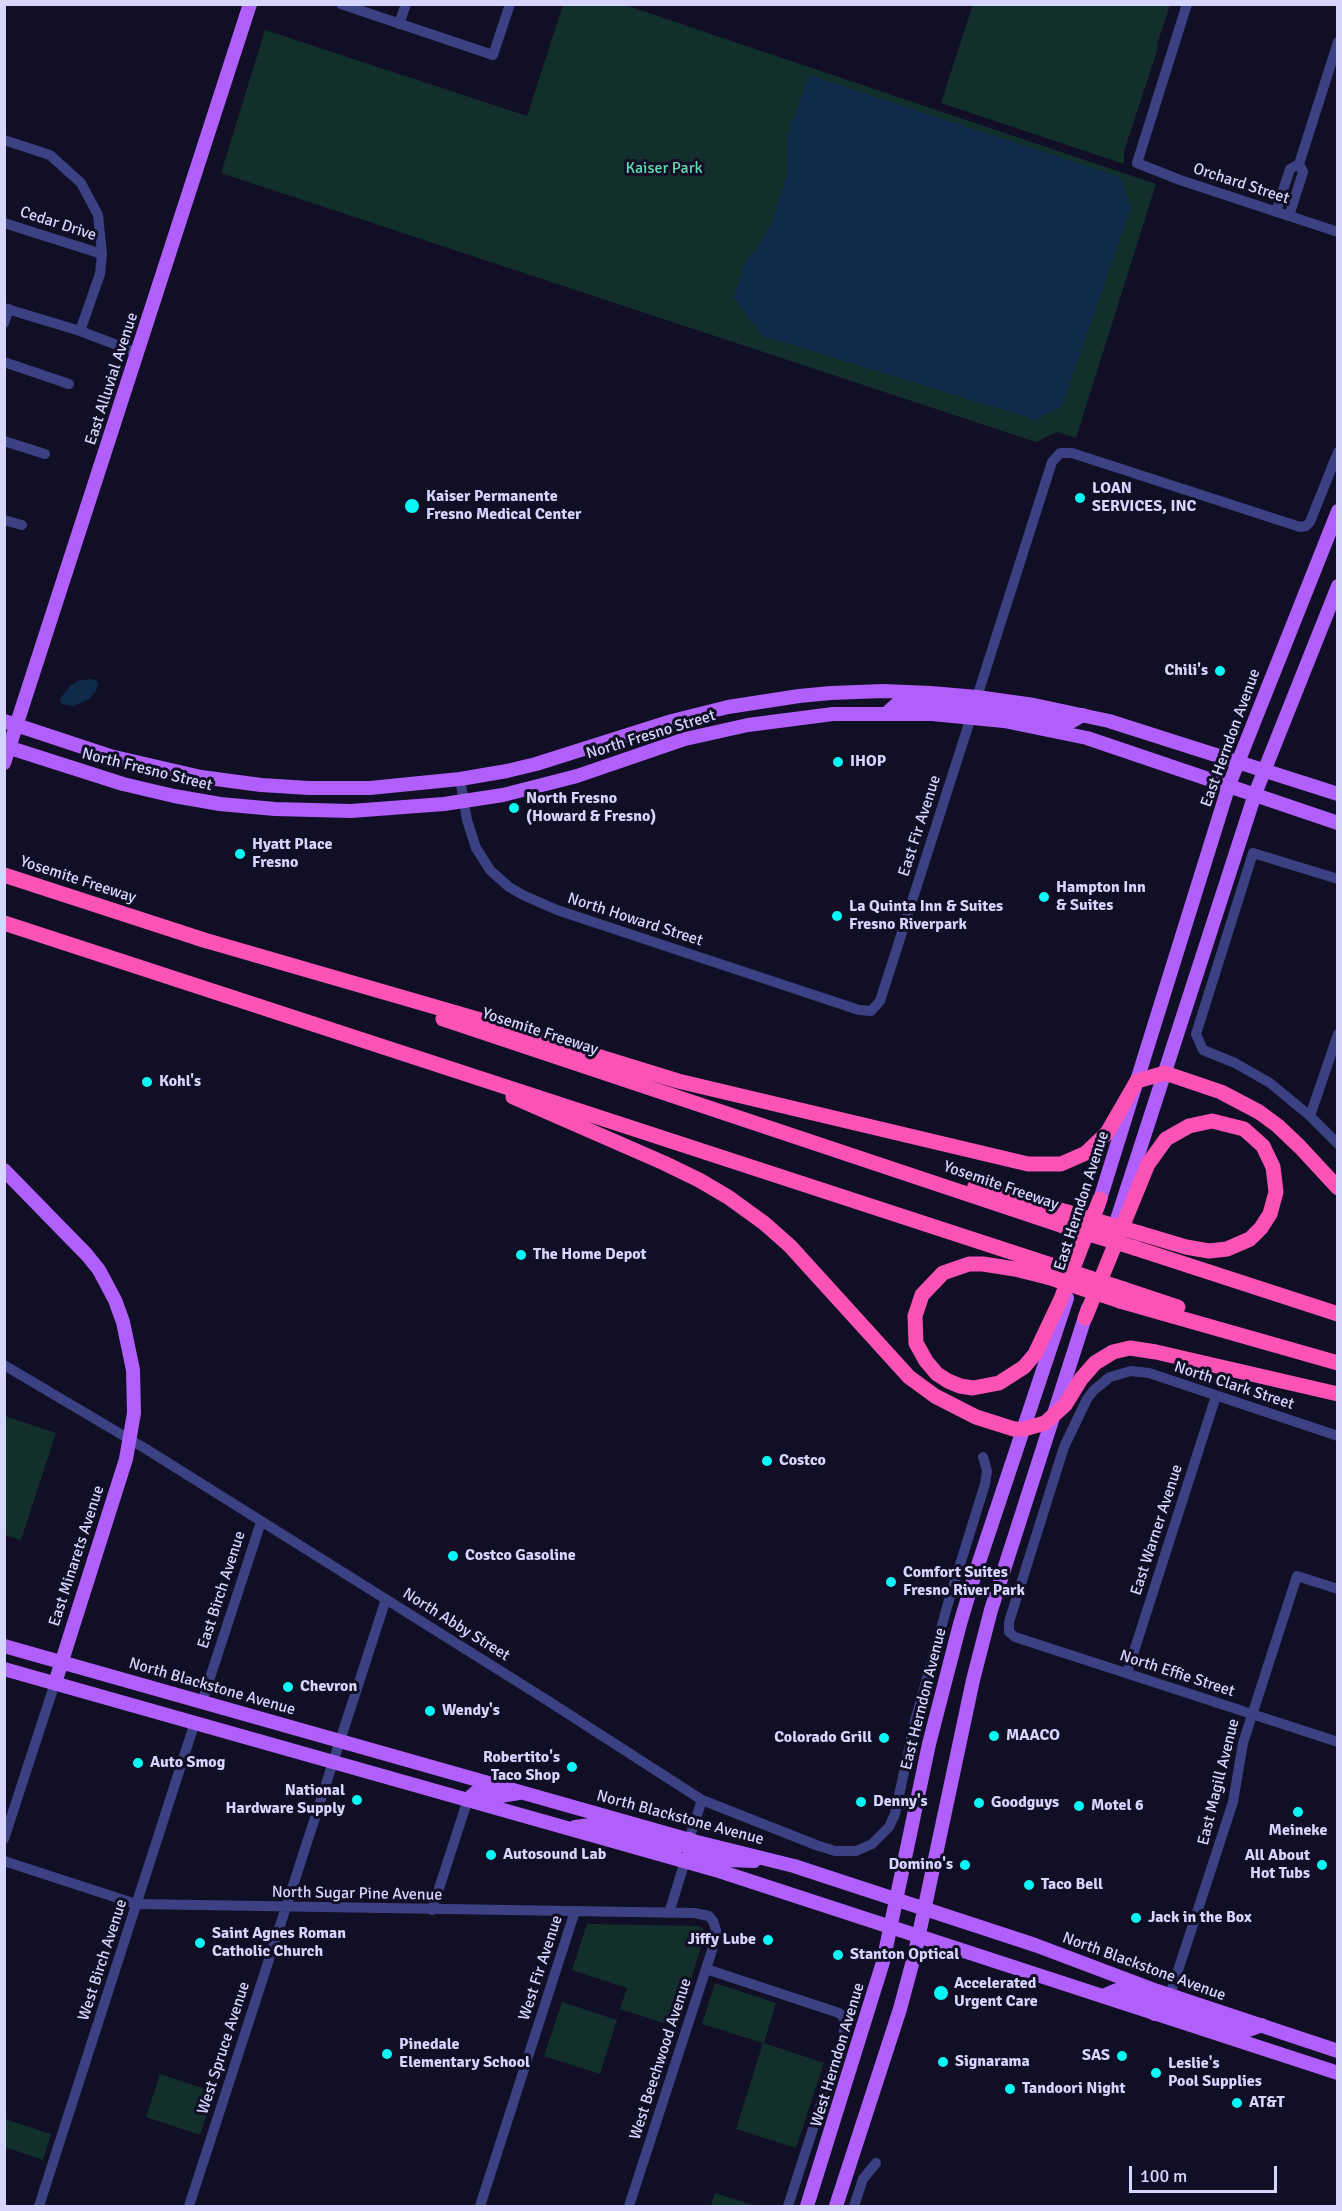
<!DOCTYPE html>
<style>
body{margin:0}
#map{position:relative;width:1342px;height:2211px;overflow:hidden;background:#110f25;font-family:Signika,sans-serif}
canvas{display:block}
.frame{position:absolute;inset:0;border:6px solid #d5d5fe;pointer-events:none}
.scale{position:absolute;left:1129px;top:2166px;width:148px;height:27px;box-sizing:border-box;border:3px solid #d5d5fe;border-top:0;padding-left:8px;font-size:18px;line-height:21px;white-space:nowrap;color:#d5d5fe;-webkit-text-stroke:4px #110f25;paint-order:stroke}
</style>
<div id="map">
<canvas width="1342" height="2211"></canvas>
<div class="frame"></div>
<div class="scale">100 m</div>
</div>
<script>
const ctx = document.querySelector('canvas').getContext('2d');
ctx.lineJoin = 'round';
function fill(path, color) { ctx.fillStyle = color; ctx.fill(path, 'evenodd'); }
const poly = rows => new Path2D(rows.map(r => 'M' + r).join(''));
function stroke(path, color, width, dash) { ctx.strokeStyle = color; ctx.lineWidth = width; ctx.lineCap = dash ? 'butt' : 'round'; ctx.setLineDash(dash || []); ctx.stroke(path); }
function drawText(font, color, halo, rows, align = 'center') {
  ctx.font = font + ' Signika,sans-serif'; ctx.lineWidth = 6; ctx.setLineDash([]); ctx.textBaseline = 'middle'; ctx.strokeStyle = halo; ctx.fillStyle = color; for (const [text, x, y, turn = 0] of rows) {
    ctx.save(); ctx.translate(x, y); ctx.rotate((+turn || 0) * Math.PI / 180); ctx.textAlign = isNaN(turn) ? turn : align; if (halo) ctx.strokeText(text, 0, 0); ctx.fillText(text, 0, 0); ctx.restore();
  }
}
const green = poly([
 [622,4,1156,184,1076,438,1057,432,1036,442,221,173,265,30,527,116,563,5],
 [973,4,1170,5,1157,44,1158,48,1124,151,1124,164,941,103],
 [5,1416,56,1433,21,1540,5,1535],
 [587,1924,699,1926,705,1930,705,1934,676,2027,620,2009,627,1988,572,1970],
 [715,1983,776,2003,764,2043,824,2063,796,2148,736,2129,763,2043,702,2024],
 [562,2002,617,2020,600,2074,544,2056],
 [160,2074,214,2092,200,2135,146,2117],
 [5,2119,51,2134,43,2160,5,2147],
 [715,2193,756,2206,711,2206]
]);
const water = poly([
 [809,75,1120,177,1131,207,1062,406,1036,420,763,336,734,298,746,261,760,245,772,222,787,176,787,138],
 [90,679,96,680,98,684,96,691,89,699,74,706,61,704,60,699,70,686,78,681]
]);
const minor = poly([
 [341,4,493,55,510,4],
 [1187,4,1137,163,1180,180,1338,232],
 [399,24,406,4],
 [4,140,50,155,81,183,98,215,102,254,100,274,80,331],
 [1299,164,1338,42],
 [1276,212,1290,169,1299,164,1303,172,1289,216],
 [4,223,102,254],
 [4,308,80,331,138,353],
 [4,323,9,309],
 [4,362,69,384],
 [4,441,45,454],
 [4,520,22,525],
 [977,697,1052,462,1060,453,1072,453,1300,527,1306,526,1310,522,1338,452],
 [460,779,467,820,476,848,490,870,509,887,523,895,557,910,859,1010,871,1011,880,1001,971,717],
 [1338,879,1253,853,1196,1034,1203,1050,1235,1063,1270,1083,1310,1116,1338,1144],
 [1310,1116,1338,1034],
 [4,1365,146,1449,542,1697,702,1800,816,1845,835,1851,856,1851,872,1844,889,1827,895,1814,915,1721,949,1600,985,1484,987,1471,983,1457],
 [1338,1436,1149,1373,1131,1371,1110,1377,1094,1390,1087,1399,1064,1447,1009,1622,1009,1632,1015,1637,1338,1742],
 [1127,1673,1216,1396],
 [202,1702,261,1522],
 [4,1839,55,1683],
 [689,1839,702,1800],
 [4,1861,136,1904,694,1913,709,1916,713,1921,716,1930,716,1938,629,2206],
 [432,1910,468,1799],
 [669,1913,685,1861],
 [706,1969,839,2013,844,2017,844,2033,788,2206],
 [1170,1995,1233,1802,1243,1743,1297,1576,1338,1589],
 [39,2206,195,1722],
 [189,2206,386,1599],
 [480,2206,575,1911],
 [854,2206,863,2179,876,2163]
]);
const major = poly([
 [889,711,898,703,967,706,977,697],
 [971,717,977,711,984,709,1069,723,1083,715],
 [4,721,110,756,201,777,261,785,309,788,370,788,460,779,507,771,536,764,672,721,728,707,799,696,831,693,883,691,931,693,977,697,1034,705,1109,721,1338,794],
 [4,746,123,784,174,796,220,804,275,809,351,811,444,804,503,795,577,776,685,739,748,725,833,714,932,714,1004,721,1087,738,1338,823],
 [4,763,250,4],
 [4,1170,87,1255,99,1270,115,1300,123,1322,133,1370,134,1413,126,1459,55,1683],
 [1097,1209,1229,785,1338,511],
 [1112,1235,1255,794,1338,586],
 [4,1646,697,1842,794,1866,1035,1945,1157,1991,1338,2051],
 [4,1669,719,1871,1338,2073],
 [468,1799,476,1792,500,1796,519,1793],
 [575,1827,591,1825,676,1848,689,1839],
 [685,1861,690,1854,695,1853,729,1860,754,1861],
 [1103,1996,1117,1990,1159,2002,1167,1999,1170,1995],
 [1155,2014,1164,2009,1179,2009,1246,2031,1262,2025],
 [807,2206,883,1962,929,1744,960,1624,974,1577,1067,1298],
 [836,2206,900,2009,915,1953,973,1680,991,1610,1088,1308]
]);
const highway = poly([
 [4,875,207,941],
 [4,923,1051,1265],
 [197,938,477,1019,678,1081,1028,1164,1061,1164,1086,1153,1107,1133,1137,1081,1165,1073,1221,1092,1259,1112,1278,1126,1300,1147,1338,1188],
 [443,1019,1063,1226],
 [513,1097,664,1163,699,1180,728,1197,764,1223,790,1246,909,1377,935,1396,976,1417,1014,1429,1024,1429,1045,1423,1065,1405,1081,1379,1095,1363,1113,1352,1130,1348,1156,1352,1338,1394],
 [975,1186,1067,1212],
 [1135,1248,1338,1314],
 [1047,1277,1015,1269,983,1264,969,1264,943,1273,922,1295,915,1316,916,1343,926,1361,937,1374,948,1381,960,1386,973,1388,999,1383,1024,1367,1035,1354,1061,1299,1100,1199],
 [1124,1289,1178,1307],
 [1120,1301,1338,1363],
 [1085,1318,1148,1164,1166,1139,1189,1126,1212,1121,1244,1129,1263,1146,1273,1167,1276,1192,1270,1214,1261,1228,1250,1239,1227,1249,1209,1251,1186,1247,1139,1233]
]);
const highwayBridge = poly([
 [1067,1212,1139,1233],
 [1063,1226,1135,1248],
 [1051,1265,1124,1289],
 [1047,1277,1120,1301]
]);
const markers = [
 [1080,498,6,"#07f8f6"],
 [412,506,8,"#07f8f6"],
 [1220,671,6,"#07f8f6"],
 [838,762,6,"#07f8f6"],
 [514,808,6,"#07f8f6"],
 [240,854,6,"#07f8f6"],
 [1044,897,6,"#07f8f6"],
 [837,916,6,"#07f8f6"],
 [147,1082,6,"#07f8f6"],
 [521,1255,6,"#07f8f6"],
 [767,1461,6,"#07f8f6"],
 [453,1556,6,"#07f8f6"],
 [891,1582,6,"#07f8f6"],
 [288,1687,6,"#07f8f6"],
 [430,1711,6,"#07f8f6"],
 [994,1736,6,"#07f8f6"],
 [884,1738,6,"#07f8f6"],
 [138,1763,6,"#07f8f6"],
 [572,1767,6,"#07f8f6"],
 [357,1800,6,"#07f8f6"],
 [861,1802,6,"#07f8f6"],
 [979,1803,6,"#07f8f6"],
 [1079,1806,6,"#07f8f6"],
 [1298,1812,6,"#07f8f6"],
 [491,1855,6,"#07f8f6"],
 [965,1865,6,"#07f8f6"],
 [1322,1865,6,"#07f8f6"],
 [1029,1885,6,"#07f8f6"],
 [1136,1918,6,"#07f8f6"],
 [768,1940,6,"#07f8f6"],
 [200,1943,6,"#07f8f6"],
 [838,1955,6,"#07f8f6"],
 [941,1993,8,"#07f8f6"],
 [387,2054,6,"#07f8f6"],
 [1122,2056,6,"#07f8f6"],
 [943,2062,6,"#07f8f6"],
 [1156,2073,6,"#07f8f6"],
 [1010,2089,6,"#07f8f6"],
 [1237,2103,6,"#07f8f6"]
];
const parkNames = [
 ["Kaiser Park",664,169]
];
const streetNames = [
 ["Orchard Street",1241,184,18],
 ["Cedar Drive",58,224,18],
 ["East Alluvial Avenue",112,379,-72],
 ["North Fresno Street",651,735,-17],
 ["East Herndon Avenue",1231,738,-70],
 ["North Fresno Street",147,770,14],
 ["East Fir Avenue",920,826,-72],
 ["Yosemite Freeway",78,880,18],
 ["North Howard Street",635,920,18],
 ["Yosemite Freeway",540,1032,18],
 ["Yosemite Freeway",1001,1186,19],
 ["East Herndon Avenue",1082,1201,-72],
 ["North Clark Street",1234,1386,18],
 ["East Warner Avenue",1157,1530,-72],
 ["East Minarets Avenue",77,1556,-72],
 ["East Birch Avenue",222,1590,-72],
 ["North Abby Street",456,1625,32],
 ["North Effie Street",1177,1674,18],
 ["North Blackstone Avenue",212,1687,16],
 ["East Herndon Avenue",924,1699,-76],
 ["East Magill Avenue",1219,1782,-76],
 ["North Blackstone Avenue",680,1818,15],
 ["North Sugar Pine Avenue",357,1894,1],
 ["West Birch Avenue",103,1960,-72],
 ["North Blackstone Avenue",1144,1967,20],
 ["West Fir Avenue",541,1968,-72],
 ["West Spruce Avenue",224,2048,-72],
 ["West Herndon Avenue",838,2055,-73],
 ["West Beechwood Avenue",661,2059,-72]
];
const poiNames = [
 ["LOAN",1092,489],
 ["SERVICES, INC",1092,507],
 ["Kaiser Permanente",426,497],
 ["Fresno Medical Center",426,515],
 ["Chili's",1208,671,"right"],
 ["IHOP",850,762],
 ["North Fresno",526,799],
 ["(Howard & Fresno)",526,817],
 ["Hyatt Place",252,845],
 ["Fresno",252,863],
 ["Hampton Inn",1056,888],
 ["& Suites",1056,906],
 ["La Quinta Inn & Suites",849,907],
 ["Fresno Riverpark",849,925],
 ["Kohl's",159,1082],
 ["The Home Depot",533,1255],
 ["Costco",779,1461],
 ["Costco Gasoline",465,1556],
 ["Comfort Suites",903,1573],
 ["Fresno River Park",903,1591],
 ["Chevron",300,1687],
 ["Wendy's",442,1711],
 ["MAACO",1006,1736],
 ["Colorado Grill",872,1738,"right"],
 ["Robertito's",560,1758,"right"],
 ["Taco Shop",560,1776,"right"],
 ["Auto Smog",150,1763],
 ["National",345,1791,"right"],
 ["Hardware Supply",345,1809,"right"],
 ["Denny's",873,1802],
 ["Goodguys",991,1803],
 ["Motel 6",1091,1806],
 ["Meineke",1298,1831,"center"],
 ["Autosound Lab",503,1855],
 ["All About",1310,1856,"right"],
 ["Hot Tubs",1310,1874,"right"],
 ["Domino's",953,1865,"right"],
 ["Taco Bell",1041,1885],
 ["Jack in the Box",1148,1918],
 ["Saint Agnes Roman",212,1934],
 ["Catholic Church",212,1952],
 ["Jiffy Lube",756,1940,"right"],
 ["Stanton Optical",850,1955],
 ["Accelerated",954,1984],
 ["Urgent Care",954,2002],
 ["Pinedale",399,2045],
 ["Elementary School",399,2063],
 ["SAS",1110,2056,"right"],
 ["Signarama",955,2062],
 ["Leslie's",1168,2064],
 ["Pool Supplies",1168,2082],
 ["Tandoori Night",1022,2089],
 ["AT&T",1249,2103]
];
fill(green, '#132f2b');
fill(water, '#0f2b49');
stroke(minor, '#3c4183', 10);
stroke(major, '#b05ffb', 14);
stroke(highway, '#fa53b5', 15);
stroke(highwayBridge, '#fa53b5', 15);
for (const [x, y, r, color] of markers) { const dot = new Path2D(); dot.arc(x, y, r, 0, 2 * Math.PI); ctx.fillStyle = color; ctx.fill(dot); stroke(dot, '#110f25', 2); }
drawText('16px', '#62dcb1', '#110f25', parkNames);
drawText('16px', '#d5d5fe', '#110f25', streetNames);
drawText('bold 16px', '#d5d5fe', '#110f25', poiNames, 'left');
</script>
